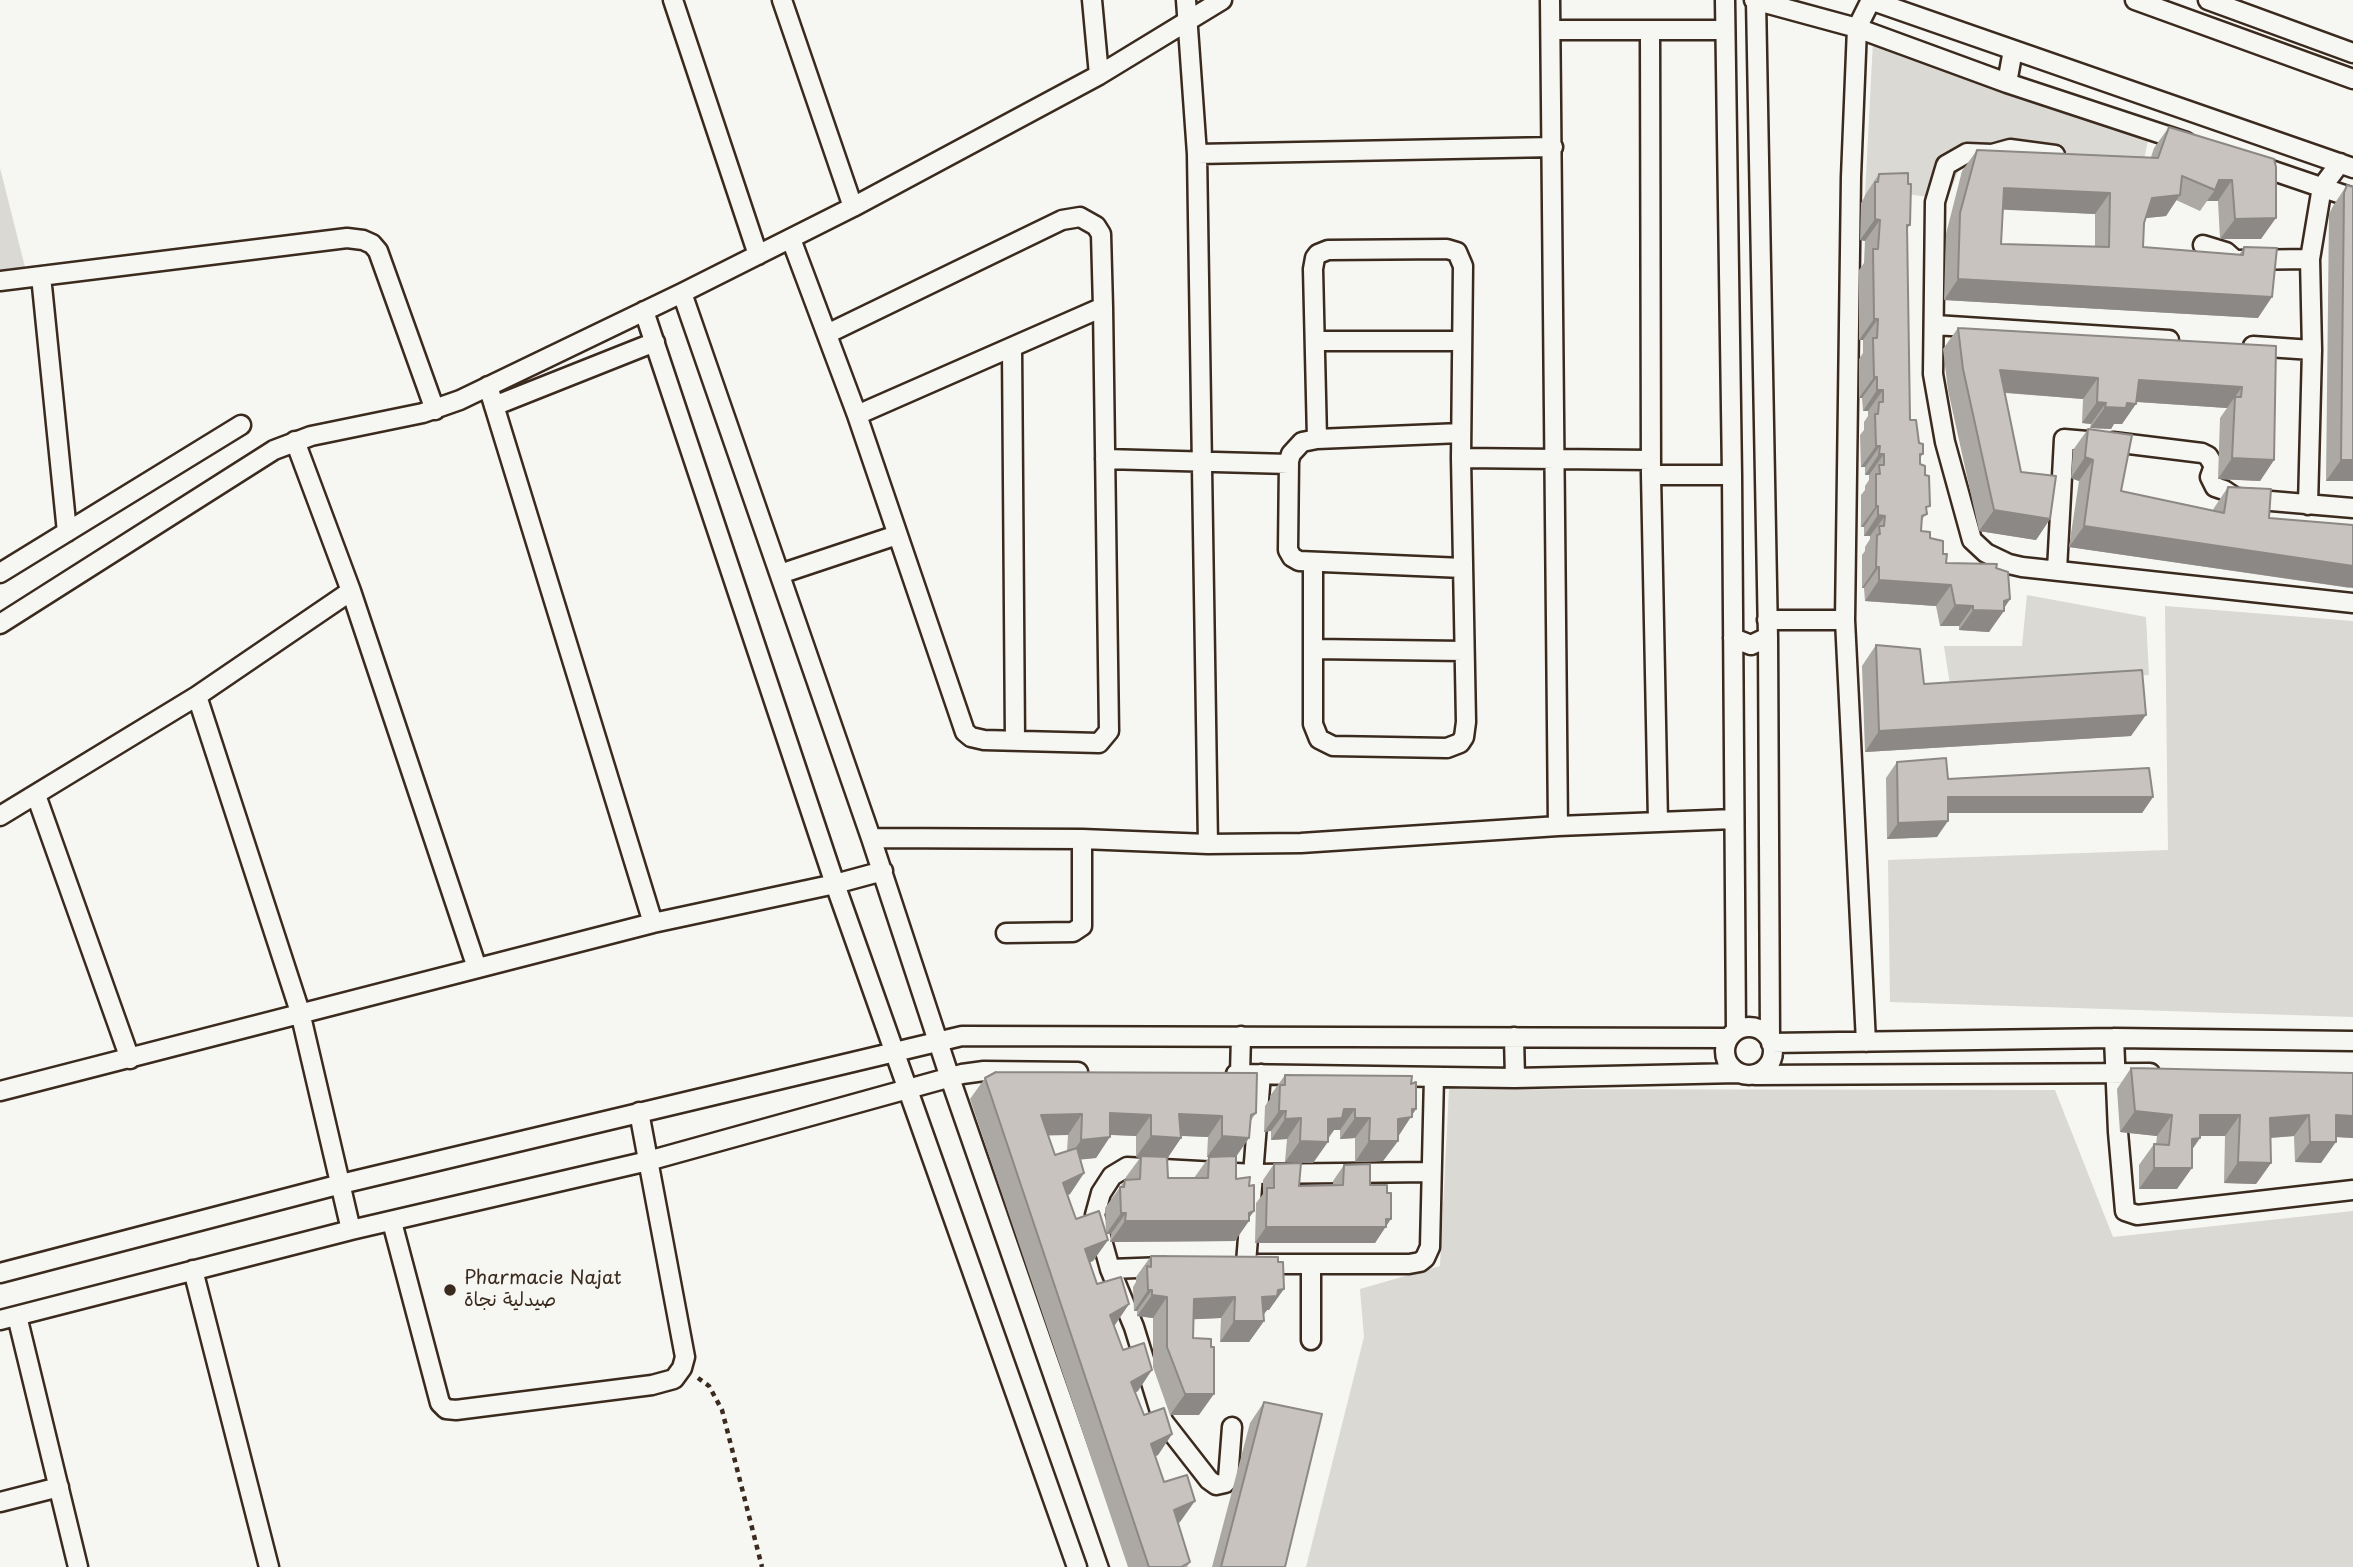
<!DOCTYPE html>
<meta charset="utf-8">
<style>
body{margin:0}
canvas{display:block;background:#f6f6f2}
</style>
<canvas width="2353" height="1567"></canvas>
<script>
const ctx = document.querySelector('canvas').getContext('2d');
ctx.lineJoin = 'round';
function fill(path, color) { ctx.fillStyle = color; ctx.fill(path, 'evenodd'); }
const poly = rows => new Path2D(rows.map(r => 'M' + r).join(''));
function stroke(path, color, width, dash) { ctx.strokeStyle = color; ctx.lineWidth = width; ctx.lineCap = dash ? 'butt' : 'round'; ctx.setLineDash(dash || []); ctx.stroke(path); }
function drawText(font, color, halo, rows, align = 'center') {
  ctx.font = font + ' "Playpen Sans","Playpen Sans Arabic",sans-serif'; ctx.lineWidth = 7; ctx.setLineDash([]); ctx.textBaseline = 'middle'; ctx.strokeStyle = halo; ctx.fillStyle = color; for (const [text, x, y, turn = 0] of rows) {
    ctx.save(); ctx.translate(x, y); ctx.rotate((+turn || 0) * Math.PI / 180); ctx.textAlign = isNaN(turn) ? turn : align; if (halo) ctx.strokeText(text, 0, 0); ctx.fillText(text, 0, 0); ctx.restore();
  }
}
const green = poly([
 [1873,41,2149,136,2142,169,1961,164,1947,200,1888,191,1865,195],
 [0,168,28,279,0,281],
 [2027,595,2146,617,2149,675,1950,685,1944,646,2022,646],
 [2165,606,2353,621,2353,1017,1890,1002,1888,860,2168,850],
 [1449,1089,2055,1090,2113,1237,2353,1211,2353,1567,1306,1567,1364,1337,1360,1289,1440,1266]
]);
const path = poly([
 [698,1378,709,1386,722,1410,762,1567]
]);
const minor = poly([
 [673,0,758,255],
 [782,0,853,207],
 [1092,0,1099,75],
 [1186,0,1197,154,1208,844],
 [1550,0,1558,826],
 [1725,0,1732,475,1736,1031],
 [1754,0,1857,28,2007,83,2186,142],
 [1756,0,1768,637,1770,1040],
 [1870,0,2353,168],
 [2135,0,2353,79],
 [2208,0,2353,53],
 [1551,30,1725,30],
 [1650,30,1651,475,1658,821],
 [2007,83,2013,50],
 [1197,154,1553,147],
 [2055,155,2010,149,1992,154,1967,153,1946,165,1935,202,1933,374,1945,442,1972,540,1986,553,2009,564,2022,567,2353,603],
 [2256,165,2353,198],
 [791,239,857,415,965,732,971,737,984,740,1099,743,1109,731,1103,307,1101,234,1096,226,1080,217,1062,220,827,334],
 [2203,245,2226,252,2235,260,2310,259],
 [41,276,67,532],
 [0,281,347,238,363,240,372,244,378,251,435,410],
 [682,293,871,838,950,1078,1120,1567],
 [644,311,835,884,1077,1567],
 [1935,325,2169,340],
 [1316,341,1461,341],
 [2253,346,2312,350],
 [1012,348,1015,741],
 [488,386,653,923],
 [494,406,655,342],
 [857,415,1103,307],
 [1461,433,1317,439,1302,442,1291,454,1289,461,1288,550,1292,557,1299,561,1463,568],
 [295,441,351,591,477,968],
 [1461,458,1651,460],
 [1105,459,1289,464],
 [1651,475,1732,475],
 [2308,505,2312,350,2310,259,2322,187,2340,163],
 [1313,562,1313,724,1319,739,1333,746,1447,748,1460,743,1464,737,1466,722,1461,458,1463,266,1457,252,1447,249,1328,250,1318,254,1315,258,1313,269,1317,439],
 [2057,570,2064,439,2099,442,2104,445,2113,442,2202,453,2208,456,2214,466,2210,477,2215,487,2224,490,2236,498,2353,508],
 [0,573,241,425],
 [780,574,897,535],
 [1767,620,1845,620],
 [0,624,274,450,311,436,423,413,460,400,682,293,853,207,1099,75,1222,0],
 [1733,638,1751,645,1768,637],
 [1314,649,1464,651],
 [197,696,300,1012,351,1230],
 [36,795,130,1059],
 [0,816,197,696,351,591],
 [871,838,1082,839,1208,844,1301,843,1558,826,1734,819],
 [1006,933,1073,932,1082,926,1082,839],
 '1725 1051a24 24 0 1 1 48 0a24 24 0 1 1-48 0Z',
 [1514,1037,1515,1078],
 [2114,1038,2118,1132,2125,1211,2137,1215,2353,1190],
 [1866,1042,1845,620,1851,177,1857,28,1871,0],
 [1771,1043,2114,1038,2353,1041],
 [1236,1074,1515,1078,1738,1073],
 [1240,1074,1241,1036],
 [1755,1075,2150,1073],
 [0,1091,653,923,835,884,883,871],
 [392,1222,440,1403,446,1409,456,1410,652,1385,674,1379,682,1368,685,1357,639,1112],
 [1246,1263,1261,1074],
 [1259,1264,1409,1264,1420,1262,1425,1258,1430,1247,1434,1077],
 [1110,1269,1165,1267],
 [193,1270,269,1567],
 [0,1273,341,1184,962,1036,1729,1038],
 [17,1316,78,1567],
 [0,1320,351,1230,648,1161,962,1074,984,1071,1078,1072],
 [1311,1340,1311,1266],
 [1232,1427,1228,1479,1225,1483,1216,1485,1209,1480,1163,1421,1134,1327,1110,1269,1095,1215,1101,1193,1112,1176,1127,1167,1254,1174,1431,1172],
 [0,1502,59,1487]
]);
const wall = poly([
 [2169,127,2274,159,2261,239,2220,239,2218,201,2207,201,2200,211,2176,200,2166,216,2146,218,2144,223,2143,247,2239,255,2244,247,2258,318,1944,300,1946,234,1962,171,1977,150,2151,157,2154,148],
 [2003,209,2095,214,2095,247,2001,244],
 [1879,174,1910,225,1907,229,1910,420,1923,454,1920,458,1920,464,1925,475,1927,511,1921,522,1921,531,1930,538,1943,554,1946,563,1996,568,2010,599,1989,632,1959,630,1959,626,1940,626,1936,606,1865,601,1864,588,1862,588,1862,555,1865,551,1865,547,1870,539,1870,536,1864,536,1864,527,1861,527,1861,495,1865,490,1865,486,1869,480,1869,475,1865,475,1865,467,1861,467,1860,435,1864,430,1864,422,1868,416,1868,411,1863,411,1862,398,1859,398,1859,359,1863,353,1863,340,1859,340,1859,270,1864,263,1865,241,1860,240,1861,203,1864,198,1865,195],
 [2347,185,2353,187,2353,481,2326,481,2329,214,2333,206],
 [1958,328,2276,346,2274,460,2260,481,2218,479,2220,418,2227,408,2137,402,2122,424,2114,424,2111,429,2090,428,2091,424,2082,423,2083,399,2005,393,2021,472,2050,519,2036,540,1979,531,1948,390,1943,349],
 [2088,429,2121,491,2213,510,2214,508,2228,487,2269,518,2350,588,2069,547,2079,481,2071,478,2073,450],
 [1876,645,1924,684,2131,736,1865,752,1862,666],
 [1897,762,1948,779,2153,797,2142,813,1948,813,1937,837,1887,839,1886,778],
 [2131,1068,2353,1073,2353,1138,2336,1137,2321,1163,2295,1162,2294,1136,2270,1138,2271,1163,2256,1184,2224,1183,2225,1136,2200,1136,2200,1138,2192,1150,2177,1189,2139,1189,2139,1165,2154,1144,2156,1145,2157,1136,2120,1132,2117,1089],
 [1285,1075,1411,1084,1416,1109,1398,1137,1398,1141,1383,1161,1355,1162,1355,1138,1340,1139,1340,1130,1334,1130,1313,1163,1285,1162,1287,1139,1271,1140,1271,1131,1264,1132,1265,1106,1270,1099,1270,1096],
 [985,1078,1256,1113,1250,1122,1249,1138,1236,1157,1236,1179,1249,1217,1235,1241,1110,1242,1111,1234,1106,1234,1105,1208,1125,1180,1126,1180,1126,1177,1140,1158,1136,1157,1136,1136,1110,1135,1096,1158,1080,1159,1084,1173,1070,1194,1068,1195,1076,1219,1108,1240,1093,1261,1089,1262,1097,1284,1129,1304,1114,1325,1138,1391,1135,1393,1144,1415,1172,1434,1158,1455,1155,1456,1180,1522,1178,1523,1190,1562,1187,1567,1128,1567,970,1099],
 [1048,1135,1068,1135,1067,1151,1055,1155],
 [1181,1136,1208,1137,1207,1157,1209,1157,1194,1178,1168,1178,1167,1158,1181,1138],
 [1274,1164,1299,1186,1333,1186,1333,1181,1344,1165,1370,1185,1386,1225,1375,1243,1255,1243,1256,1203,1263,1194,1263,1180],
 [1151,1256,1269,1310,1267,1310,1263,1315,1264,1321,1249,1342,1220,1342,1221,1318,1193,1319,1193,1338,1199,1415,1170,1415,1153,1367,1153,1318,1137,1316,1137,1311,1134,1311,1133,1287,1136,1282,1136,1277],
 [1264,1402,1285,1567,1212,1567,1250,1423]
]);
const shadedWall = poly([
 [2219,180,2232,180,2218,201,2207,201,2215,190],
 [2004,188,2110,193,2095,214,1989,209],
 [2180,195,2166,216,2137,219,2152,198],
 [2276,218,2261,239,2220,239,2235,219],
 [1875,219,1880,220,1865,241,1860,240],
 [1958,279,2272,297,2258,318,1944,300],
 [1874,319,1878,319,1863,340,1859,340],
 [2000,370,2098,378,2083,399,1986,391],
 [1874,377,1877,377,1862,398,1859,398],
 [2139,380,2242,387,2227,408,2124,401],
 [1877,390,1883,390,1868,411,1863,411],
 [2097,402,2106,403,2091,424,2082,423],
 [2127,403,2136,404,2122,424,2114,424,2111,429,2090,428,2105,407],
 [1876,446,1880,446,1865,467,1861,467],
 [1879,454,1884,454,1869,475,1865,475],
 [2085,457,2093,460,2079,481,2071,478],
 [2232,458,2274,460,2260,481,2218,479],
 [2341,460,2353,460,2353,481,2326,481],
 [1876,506,1878,506,1864,527,1861,527],
 [1994,510,2050,519,2036,540,1979,531],
 [1878,515,1885,516,1870,536,1864,536],
 [2084,526,2353,566,2353,588,2069,547],
 [1876,567,1879,567,1864,588,1862,588],
 [1879,580,1951,585,1936,606,1865,601],
 [2010,599,2002,611,2004,611,1989,632,1959,630,1973,610],
 [1955,605,1973,606,1959,626,1940,626],
 [2146,715,2131,736,1865,752,1879,731],
 [1948,797,2153,797,2142,813,1937,813],
 [1948,821,1937,837,1887,839,1898,823],
 [1344,1109,1355,1109,1340,1130,1334,1130,1327,1139,1328,1119],
 [1412,1109,1416,1109,1397,1138,1398,1119],
 [1279,1111,1286,1111,1271,1131,1264,1132],
 [2135,1111,2172,1115,2157,1136,2120,1132],
 [1110,1113,1151,1115,1136,1136,1096,1134],
 [1082,1114,1068,1135,1026,1136,1041,1115],
 [1179,1114,1222,1116,1208,1137,1165,1135],
 [2200,1115,2240,1115,2225,1136,2185,1136],
 [2309,1115,2294,1136,2255,1139,2270,1118],
 [2336,1115,2353,1116,2353,1138,2321,1136],
 [1301,1118,1287,1139,1271,1140,1285,1119],
 [1355,1118,1370,1118,1355,1138,1340,1139],
 [1151,1136,1181,1138,1167,1159,1141,1156,1140,1158,1136,1157],
 [1222,1136,1249,1138,1234,1159,1207,1157],
 [1110,1137,1096,1158,1067,1161,1081,1140],
 [2200,1138,2185,1159,2192,1139],
 [1300,1141,1328,1142,1313,1163,1285,1162],
 [1369,1141,1398,1141,1383,1161,1355,1162],
 [2310,1142,2336,1142,2321,1163,2295,1162],
 [2238,1162,2271,1163,2256,1184,2224,1183],
 [2154,1168,2192,1168,2177,1189,2139,1189],
 [1084,1173,1070,1194,1049,1204,1063,1183],
 [1254,1211,1247,1221,1249,1221,1235,1241,1110,1242,1125,1221,1249,1213],
 [1121,1213,1126,1213,1111,1234,1106,1234],
 [1391,1219,1375,1243,1255,1243,1266,1227],
 [1108,1240,1093,1261,1071,1270,1085,1249],
 [1284,1289,1269,1310,1267,1310,1262,1317,1262,1297,1278,1290],
 [1148,1290,1152,1290,1137,1311,1134,1311],
 [1152,1295,1167,1297,1153,1318,1137,1316],
 [1235,1297,1221,1318,1179,1320,1194,1299],
 [1129,1304,1115,1325,1095,1336,1110,1315],
 [1234,1321,1264,1321,1249,1342,1220,1342],
 [1152,1370,1138,1391,1116,1403,1131,1382],
 [1185,1394,1214,1394,1199,1415,1170,1415],
 [1172,1434,1158,1455,1137,1465,1151,1444],
 [1195,1501,1180,1522,1159,1531,1174,1510]
]);
const building = poly([
 [2169,127,2274,159,2276,167,2276,218,2235,219,2232,180,2219,180,2215,190,2182,176,2180,195,2152,198,2144,223,2143,247,2243,255,2244,247,2277,248,2272,297,1958,279,1960,213,1977,150,2158,158,2169,127],
 [2004,188,2110,193,2109,247,2001,244,2004,188],
 [1908,173,1908,184,1911,184,1910,225,1907,225,1910,420,1916,420,1919,443,1923,444,1923,454,1920,454,1920,464,1925,466,1925,475,1929,476,1930,506,1926,507,1927,514,1922,516,1921,531,1930,532,1930,538,1943,541,1943,554,1947,554,1946,563,1997,564,1996,568,2008,572,2010,599,2004,601,2004,611,1973,610,1973,606,1955,605,1951,585,1879,580,1879,567,1876,567,1877,535,1880,534,1879,526,1884,526,1885,516,1878,515,1878,506,1876,506,1876,474,1880,474,1879,465,1884,465,1884,454,1879,454,1880,446,1876,446,1875,414,1878,414,1879,402,1883,402,1883,390,1877,390,1877,377,1874,377,1873,338,1877,338,1878,319,1874,319,1873,249,1878,249,1880,220,1875,219,1875,182,1878,182,1879,174,1908,173],
 [2347,185,2353,187,2353,460,2341,460,2344,193,2347,185],
 [1958,328,2276,346,2274,460,2232,458,2235,397,2241,397,2242,387,2139,380,2136,404,2127,403,2126,408,2105,407,2106,403,2097,402,2098,378,2000,370,2021,472,2056,476,2050,519,1994,510,1963,369,1958,328],
 [2088,429,2132,435,2121,491,2224,513,2228,487,2271,489,2269,518,2353,525,2353,566,2084,526,2093,460,2085,457,2088,429],
 [1876,645,1920,649,1924,684,2142,670,2146,715,1879,731,1876,645],
 [1946,758,1948,779,2149,768,2153,797,1948,797,1948,821,1898,823,1897,762,1946,758],
 [2131,1068,2353,1073,2353,1116,2336,1115,2336,1142,2310,1142,2309,1115,2270,1118,2271,1163,2238,1162,2240,1115,2200,1115,2200,1138,2192,1139,2192,1168,2154,1168,2154,1144,2169,1145,2172,1115,2135,1111,2131,1068],
 [996,1072,1257,1073,1256,1113,1251,1115,1249,1138,1222,1136,1222,1116,1179,1114,1181,1138,1151,1136,1151,1115,1110,1113,1110,1137,1081,1140,1082,1114,1041,1115,1055,1155,1077,1148,1084,1173,1063,1183,1076,1219,1099,1211,1108,1240,1085,1249,1097,1284,1121,1277,1129,1304,1110,1315,1123,1350,1144,1343,1152,1370,1131,1382,1144,1415,1164,1408,1172,1434,1151,1444,1164,1482,1187,1475,1195,1501,1174,1510,1190,1562,1181,1567,1149,1567,985,1078,996,1072],
 [1285,1075,1412,1076,1411,1084,1416,1082,1416,1109,1412,1109,1412,1117,1398,1119,1398,1141,1369,1141,1370,1118,1355,1118,1355,1109,1344,1109,1342,1118,1328,1119,1328,1142,1300,1141,1301,1118,1285,1119,1286,1111,1279,1111,1280,1085,1285,1085,1285,1075],
 [1141,1156,1167,1157,1168,1178,1208,1178,1209,1157,1236,1156,1236,1179,1250,1177,1249,1186,1254,1185,1254,1211,1249,1213,1249,1221,1125,1221,1126,1213,1121,1213,1120,1187,1124,1187,1125,1180,1140,1179,1141,1156],
 [1301,1163,1299,1186,1343,1185,1344,1165,1370,1164,1370,1185,1387,1185,1387,1193,1391,1193,1391,1219,1386,1219,1386,1227,1266,1227,1267,1188,1274,1188,1274,1164,1301,1163],
 [1151,1256,1278,1257,1278,1262,1283,1262,1284,1289,1278,1290,1277,1296,1262,1297,1264,1321,1234,1321,1235,1297,1194,1299,1193,1338,1211,1339,1211,1347,1214,1347,1214,1394,1185,1394,1167,1347,1167,1297,1152,1295,1152,1290,1148,1290,1147,1266,1151,1267,1151,1256],
 [1264,1402,1322,1414,1285,1567,1221,1567,1264,1402]
]);
const markers = [
 [450,1290,7,"#3b2a1e"]
];
const poiNames = [
 ["Pharmacie Najat",464,1279],
 ["صيدلية نجاة",464,1301]
];
fill(green, '#dad9d3');
stroke(minor, '#3b2a1e', 23);
stroke(path, '#3b2a1e', 4.5, [5, 5]);
stroke(minor, '#f6f6f2', 18);
fill(wall, '#aca8a3');
fill(shadedWall, '#8c8885');
fill(building, '#c8c3be');
stroke(building, '#8c8885', 2);
for (const [x, y, r, color] of markers) { const dot = new Path2D(); dot.arc(x, y, r, 0, 2 * Math.PI); ctx.fillStyle = color; ctx.fill(dot); stroke(dot, '#f6f6f2', 2.5); }
drawText('19px', '#3b2a1e', '#f6f6f2', poiNames, 'left');
</script>
